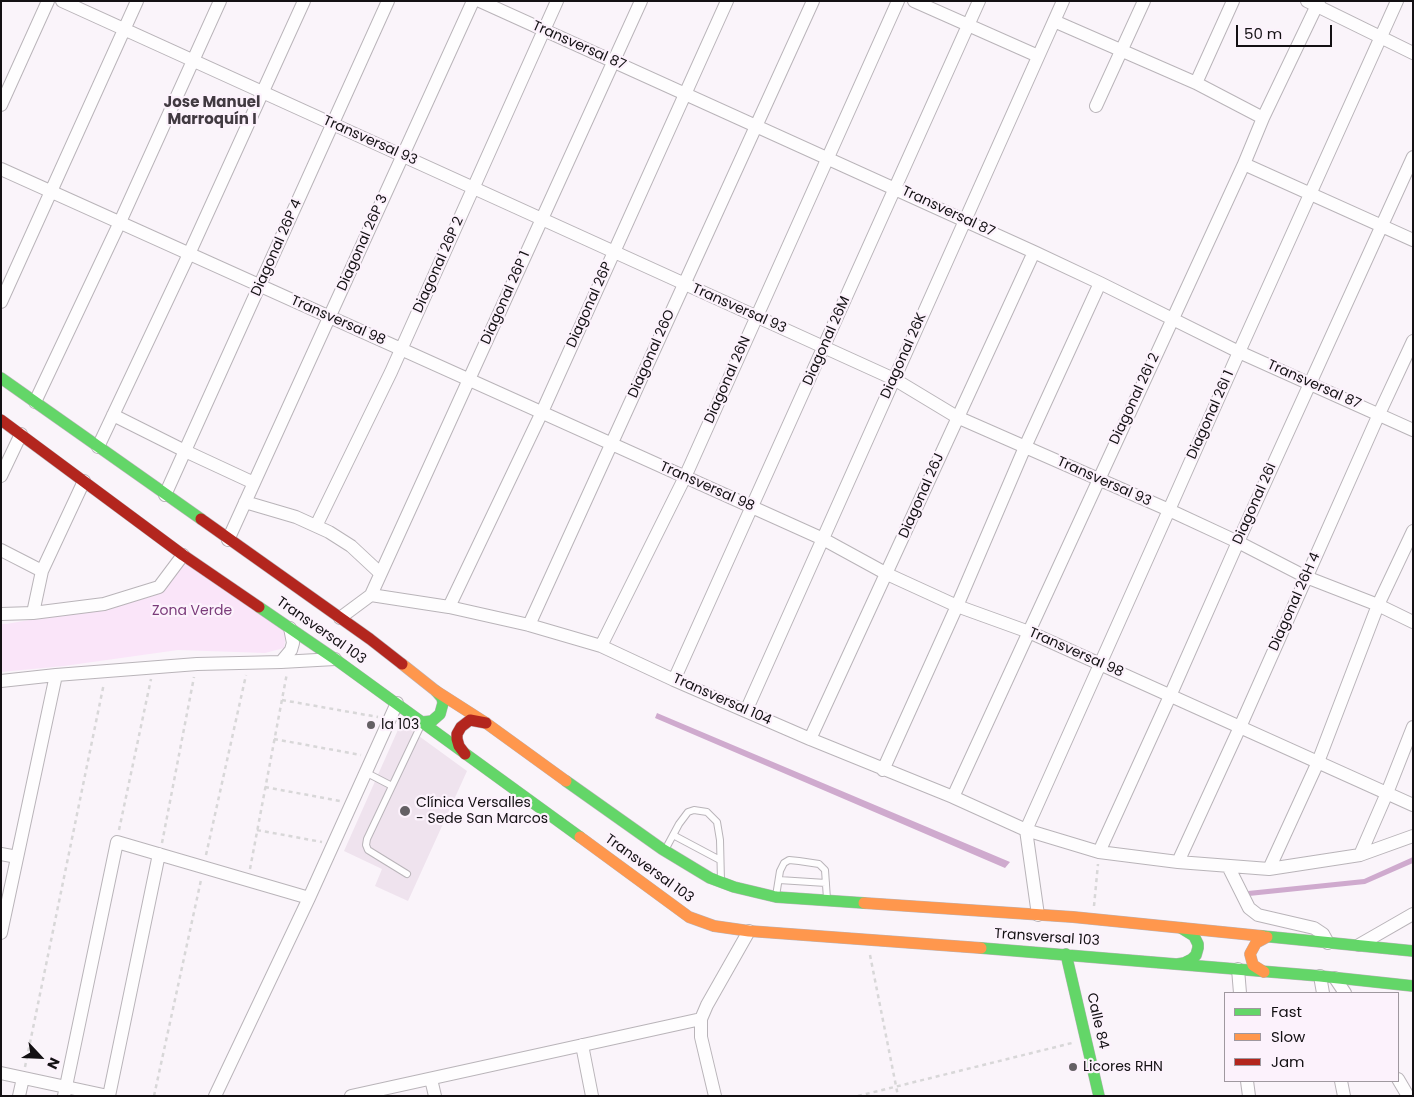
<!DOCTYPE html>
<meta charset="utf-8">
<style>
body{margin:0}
#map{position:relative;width:1414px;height:1097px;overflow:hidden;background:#faf4fa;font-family:Poppins,sans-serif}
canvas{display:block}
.frame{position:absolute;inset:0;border:2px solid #131013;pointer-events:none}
.legend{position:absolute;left:1224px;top:992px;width:175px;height:90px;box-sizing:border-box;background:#fcf2fc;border:1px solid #9f989f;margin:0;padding:6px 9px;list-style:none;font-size:15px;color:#131013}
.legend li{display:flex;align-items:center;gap:10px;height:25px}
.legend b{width:25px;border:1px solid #9f989f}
.north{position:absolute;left:15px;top:1032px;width:50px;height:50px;-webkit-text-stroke:4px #fcf2fc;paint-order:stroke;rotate:115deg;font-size:14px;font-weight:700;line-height:20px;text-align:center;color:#131013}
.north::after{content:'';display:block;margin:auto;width:18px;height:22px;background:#131013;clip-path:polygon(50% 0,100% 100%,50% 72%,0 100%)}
.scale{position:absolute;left:1236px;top:25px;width:96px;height:22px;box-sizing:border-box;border:2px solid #131013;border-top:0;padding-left:6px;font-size:15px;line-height:18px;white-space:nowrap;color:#131013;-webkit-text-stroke:4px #fcf2fc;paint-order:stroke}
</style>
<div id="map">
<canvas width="1414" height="1097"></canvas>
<div class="frame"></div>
<ul class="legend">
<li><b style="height:6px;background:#63d668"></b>Fast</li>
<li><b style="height:6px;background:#ff974d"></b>Slow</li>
<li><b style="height:6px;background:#b3261e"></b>Jam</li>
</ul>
<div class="north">N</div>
<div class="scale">50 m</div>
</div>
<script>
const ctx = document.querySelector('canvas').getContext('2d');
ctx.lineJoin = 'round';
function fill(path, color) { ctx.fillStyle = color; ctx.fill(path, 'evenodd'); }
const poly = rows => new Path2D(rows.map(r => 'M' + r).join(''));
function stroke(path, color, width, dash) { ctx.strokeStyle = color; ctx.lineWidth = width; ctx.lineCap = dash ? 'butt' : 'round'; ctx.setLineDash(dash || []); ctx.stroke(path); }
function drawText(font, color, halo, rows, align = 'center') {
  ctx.font = font + ' Poppins,sans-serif'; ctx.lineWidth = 4.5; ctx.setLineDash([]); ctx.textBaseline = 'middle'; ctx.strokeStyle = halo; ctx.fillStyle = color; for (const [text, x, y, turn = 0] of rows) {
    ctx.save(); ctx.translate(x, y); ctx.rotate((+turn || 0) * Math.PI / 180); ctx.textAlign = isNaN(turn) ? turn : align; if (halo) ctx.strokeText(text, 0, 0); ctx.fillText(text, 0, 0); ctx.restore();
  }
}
const built = poly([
 [401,723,467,771,408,901,375,886,382,869,344,851]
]);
const green = poly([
 [184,558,287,629,284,648,265,653,178,650,64,666,1,672,1,624,6,624,106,607,159,589]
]);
const water = poly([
 [657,713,1010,862,1005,868,655,718],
 [1413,857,1413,863,1365,884,1249,896,1248,891,1364,879]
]);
const path = poly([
 [282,700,378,717],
 [274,739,361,755],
 [265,787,340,801],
 [119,830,151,679],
 [257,830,322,842],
 [162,843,194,677],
 [206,855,246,675],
 [250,869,287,673],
 [1094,906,1098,864],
 [870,955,898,1096],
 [25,1067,104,683],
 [154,1096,201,880],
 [858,1096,1072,1043]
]);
const lane = poly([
 [365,772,392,786],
 [673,835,720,860],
 [665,850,679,824,688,812,694,810,707,812,717,822,720,840,721,881],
 [407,874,368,850,366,845,367,839,422,723],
 [779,880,826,883],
 [776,896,780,871,784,863,789,860,799,861,819,864,825,870,827,899]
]);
const street = poly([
 [62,1,894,379,957,417,1169,510,1238,542,1306,577,1378,605,1413,622],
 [480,1,1034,252,1100,283,1239,352,1413,430],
 [914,1,1038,56],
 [1307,1,1413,53],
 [1054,21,1196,83,1263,118],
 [1196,83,1233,1],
 [1,105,48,1],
 [1096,106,1144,1],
 [1244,164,1413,240],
 [1,169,823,539,887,574,957,606,1029,632,1413,805],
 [1,302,137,1],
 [35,402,120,222,220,1],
 [113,415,185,451,254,483],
 [98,447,189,254,304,1],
 [1,476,21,434],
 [165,495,388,1],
 [245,502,296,517,329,532,351,546,380,573],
 [316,526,391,372,557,1],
 [228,540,473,1],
 [1,550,42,571],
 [371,595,641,1],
 [449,607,542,412,727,1],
 [33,613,42,571,84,481],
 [1,614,33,613,104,604,159,587,183,555],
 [340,618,371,595,449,607,529,625,601,646,674,680,810,739,953,797,1026,830,1099,852,1178,862,1269,869,1360,855,1413,836],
 [529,625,813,1],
 [601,646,685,477,898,1],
 [281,662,291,650,293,643,290,628],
 [674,680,979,1],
 [1,681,56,675,197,664,281,662,335,659],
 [746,711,1063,1],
 [810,739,1034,252],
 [883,770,957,606,1025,447,1100,283],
 [953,797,1244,164,1263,118,1319,1],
 [1099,852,1170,696,1238,542,1413,157],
 [1,854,17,857],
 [1360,855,1387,793,1413,727],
 [1178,862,1240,727,1379,414,1413,341],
 [1228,866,1249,908,1258,915,1314,928,1323,934,1328,943],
 [1269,869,1318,762,1378,605,1413,531],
 [1038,915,1026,830,1169,510,1239,352,1397,1],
 [1,933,56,675],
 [1359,945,1413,914],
 [1238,969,1240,993],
 [1320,976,1323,993],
 [1335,978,1345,993],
 [582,1045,592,1096],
 [1,1073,108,1096],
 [431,1079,435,1096],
 [1398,1079,1408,1096],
 [1247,1081,1249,1096],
 [1341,1081,1344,1096],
 [19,1096,23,1078],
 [64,1096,117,842,309,898],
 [109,1096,159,854],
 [215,1096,309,898,397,703],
 [351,1096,701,1019],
 [715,1096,701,1037,701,1019,707,1005,749,931]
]);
const fast = poly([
 [1,378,201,519],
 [259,607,335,659,580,837],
 [423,722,432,721,440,714,443,703,442,698,436,691],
 [566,781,662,849,710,878,734,887,776,897,864,903],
 [1262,936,1413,951],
 [981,948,1320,976,1413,986],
 [1066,954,1099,1096],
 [1178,964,1184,963,1192,959,1196,955,1198,948,1198,944,1194,936,1181,928]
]);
const slow = poly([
 [402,664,436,691,486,723,566,781],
 [580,837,689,917,714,926,749,931,981,948],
 [864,903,1073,917,1262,936],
 [1264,972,1253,965,1250,954,1256,943,1267,937]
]);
const jam = poly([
 [1,420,183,555,259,607],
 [201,519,370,639,402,664],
 [465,754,459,746,457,739,457,734,461,727,470,720,486,723]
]);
const markers = [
 [371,725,5,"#646064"],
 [405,811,6,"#646064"],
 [1073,1067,5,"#646064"]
];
const streetNames = [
 ["Transversal 87",579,46,24],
 ["Transversal 93",370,141,24],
 ["Transversal 87",948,212,25],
 ["Diagonal 26P 3",363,243,-66],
 ["Diagonal 26P 4",277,248,-66],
 ["Diagonal 26P 2",439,265,-66],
 ["Diagonal 26P 1",506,298,-66],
 ["Diagonal 26P",590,305,-66],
 ["Transversal 93",739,309,24],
 ["Transversal 98",338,321,24],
 ["Diagonal 26M",827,341,-66],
 ["Diagonal 26O",652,354,-66],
 ["Diagonal 26K",904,356,-66],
 ["Diagonal 26N",728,380,-66],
 ["Transversal 87",1314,385,24],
 ["Diagonal 26I 2",1135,399,-65],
 ["Diagonal 26I 1",1211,415,-66],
 ["Transversal 93",1104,482,24],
 ["Transversal 98",707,487,24],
 ["Diagonal 26J",922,496,-66],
 ["Diagonal 26I",1255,504,-66],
 ["Diagonal 26H 4",1295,602,-66],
 ["Transversal 103",321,631,35],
 ["Transversal 98",1076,653,24],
 ["Transversal 104",722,700,24],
 ["Transversal 103",649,869,36],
 ["Transversal 103",1047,938,4],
 ["Calle 84",1097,1021,77]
];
const parkNames = [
 ["Zona Verde",192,611]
];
const poiNames = [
 ["la 103",381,725],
 ["Clínica Versalles",416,803],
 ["- Sede San Marcos",416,819],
 ["Licores RHN",1083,1067]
];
const neighbourhoodNames = [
 ["Jose Manuel",212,103],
 ["Marroquín I",212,120]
];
fill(built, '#efe3ee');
fill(green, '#fae5f9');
fill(water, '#cfaace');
stroke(lane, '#b9b4b9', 8);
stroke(street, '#b9b4b9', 14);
stroke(fast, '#b9b4b9', 12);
stroke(slow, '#b9b4b9', 12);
stroke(jam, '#b9b4b9', 12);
stroke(path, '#d8d7d8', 2.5, [4, 4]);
stroke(lane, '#fefdfe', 6);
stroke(street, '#fefdfe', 12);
stroke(fast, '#63d668', 11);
stroke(slow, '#ff974d', 11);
stroke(jam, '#b3261e', 11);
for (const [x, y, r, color] of markers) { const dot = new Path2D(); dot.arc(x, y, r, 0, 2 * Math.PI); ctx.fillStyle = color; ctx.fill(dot); stroke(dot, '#fcf2fc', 2); }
drawText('14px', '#131013', '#fcf2fc', streetNames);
drawText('14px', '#7a3b7a', '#fcf2fc', parkNames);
drawText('14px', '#131013', '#fcf2fc', poiNames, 'left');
drawText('bold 15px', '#413a41', '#fcf2fc', neighbourhoodNames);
</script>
